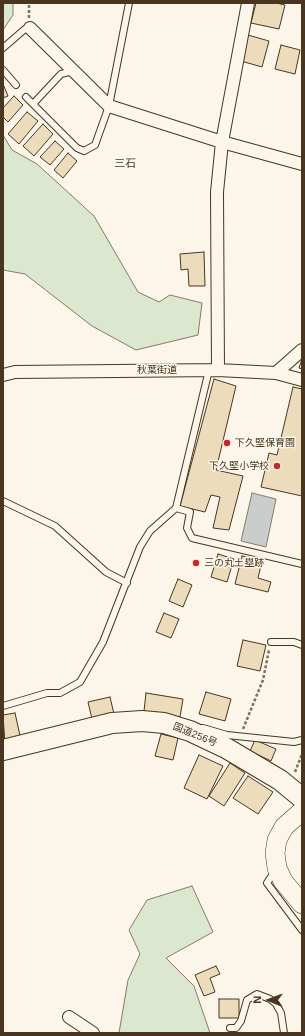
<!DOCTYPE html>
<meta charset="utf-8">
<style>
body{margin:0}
#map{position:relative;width:305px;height:1036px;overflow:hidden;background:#fbf6e9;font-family:Arial,sans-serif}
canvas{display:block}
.frame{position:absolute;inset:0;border:4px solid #4a3520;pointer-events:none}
.north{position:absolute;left:249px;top:980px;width:40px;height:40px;-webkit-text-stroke:3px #fbf6e9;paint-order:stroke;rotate:271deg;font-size:11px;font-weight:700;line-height:16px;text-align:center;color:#4a3520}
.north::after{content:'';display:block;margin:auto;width:14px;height:18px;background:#4a3520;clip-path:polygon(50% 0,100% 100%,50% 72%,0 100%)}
</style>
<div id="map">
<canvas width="305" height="1036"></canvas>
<div class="frame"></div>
<div class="north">N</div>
</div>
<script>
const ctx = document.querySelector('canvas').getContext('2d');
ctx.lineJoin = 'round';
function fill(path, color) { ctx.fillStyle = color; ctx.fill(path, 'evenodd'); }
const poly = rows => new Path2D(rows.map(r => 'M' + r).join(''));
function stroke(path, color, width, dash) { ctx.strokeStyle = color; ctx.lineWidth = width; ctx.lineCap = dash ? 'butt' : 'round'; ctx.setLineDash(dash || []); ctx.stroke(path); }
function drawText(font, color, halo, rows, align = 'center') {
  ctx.font = font + ' Arial,"Noto Sans JP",sans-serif'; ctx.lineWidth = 3; ctx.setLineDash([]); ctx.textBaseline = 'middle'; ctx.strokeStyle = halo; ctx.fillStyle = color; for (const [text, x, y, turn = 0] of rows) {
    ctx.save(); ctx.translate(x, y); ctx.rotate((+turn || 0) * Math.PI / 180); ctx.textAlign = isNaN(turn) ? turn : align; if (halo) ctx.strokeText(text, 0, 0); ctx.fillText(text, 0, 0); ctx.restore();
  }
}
const green = poly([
 [3,3,13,3,13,15,3,30,3,3],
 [3,135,12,150,37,164,94,216,138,292,159,302,170,295,202,303,198,335,136,350,92,326,25,274,3,270,3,135],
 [192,886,213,932,166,958,194,986,210,1033,119,1033,128,980,140,954,129,930,147,900,192,886]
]);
const water = poly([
 [252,493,276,499,266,547,241,541,252,493]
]);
const building = poly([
 [256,3,276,3,285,5,279,29,251,23,256,3],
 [248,35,269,41,262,67,241,61,248,35],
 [281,45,300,50,295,74,275,69,281,45],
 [3,84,8,96,3,98,3,84],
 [14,96,23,105,8,122,3,117,3,108,14,96],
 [27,112,38,121,19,144,8,134,27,112],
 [43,124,53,134,34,156,23,146,43,124],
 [55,141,64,149,50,165,40,157,55,141],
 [68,153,77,161,63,178,54,170,68,153],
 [204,252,205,286,189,286,188,269,181,270,180,254,204,252],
 [302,359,302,369,299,368,302,359],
 [214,379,236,386,216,470,243,476,229,530,213,528,220,497,211,495,205,512,180,506,214,379],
 [293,387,302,389,302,496,261,487,269,453,277,455,293,387],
 [218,554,234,559,227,582,211,577,218,554],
 [242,556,262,561,258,578,271,582,268,592,235,584,242,556],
 [178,579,192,585,183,607,169,601,178,579],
 [164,613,179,619,171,638,156,632,164,613],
 [243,640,266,645,260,671,237,666,243,640],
 [206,692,231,699,225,721,199,714,206,692],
 [146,693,183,699,180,717,144,711,146,693],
 [110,697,114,714,92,719,88,702,110,697],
 [15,713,21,740,5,744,3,715,15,713],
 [161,734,178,738,173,760,155,756,161,734],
 [255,740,276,749,271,761,250,751,255,740],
 [199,755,223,766,207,799,184,788,199,755],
 [230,763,245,773,224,806,209,796,230,763],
 [248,776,273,792,258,814,233,798,248,776],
 [216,966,220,974,210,978,215,992,204,996,195,975,216,966],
 [219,999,239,999,239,1018,219,1018,219,999]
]);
const path = poly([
 [29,18,29,3],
 [243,729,263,680,269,650],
 [295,772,302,754]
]);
const service = poly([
 [3,48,25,29,30,28],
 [3,70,16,85],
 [26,97,77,148,84,151,95,145,109,106,129,3],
 [33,104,61,74,73,71],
 [3,501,55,526,106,572,127,583],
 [176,508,190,512,187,528,192,538,302,564],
 [271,642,294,642,302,645],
 [3,706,47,693,60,693,80,682,103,642,140,547,150,531,176,508,209,370],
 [203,728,227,735,294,742,302,740],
 [275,871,267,883,302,930],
 [230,1028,236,1028,241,1021,247,1000,257,994,270,999,276,1004,281,1013,284,1033]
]);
const minor = poly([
 [30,28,109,106,222,142,302,164],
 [218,370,217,192,222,142,248,3],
 [276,373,302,350],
 [3,375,15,372,218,370,276,373,302,380],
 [69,1017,93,1033]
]);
const primary = poly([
 [302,811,284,827,277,840,275,853,277,868,283,881,302,904]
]);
const trunk = poly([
 [3,750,112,723,142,721,164,723,190,731,226,748,280,780,302,798]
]);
const markers = [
 [227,443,4,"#c62828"],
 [277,466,4,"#c62828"],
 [196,563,4,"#c62828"]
];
const streetNames = [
 ["秋葉街道",157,370],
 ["国道256号",195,735,22]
];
const poiNames = [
 ["下久堅保育園",235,443],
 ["下久堅小学校",269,466,"right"],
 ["三の丸土塁跡",204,563]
];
const neighbourhoodNames = [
 ["三石",125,164]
];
fill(green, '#dce7d0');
stroke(green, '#887966', 1);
fill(water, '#c9cecd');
stroke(water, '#887966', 1);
fill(building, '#ecdcbc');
stroke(building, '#4a3520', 1);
stroke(service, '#4a3520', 8);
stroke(minor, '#4a3520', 14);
stroke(primary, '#4a3520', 20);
stroke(trunk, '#4a3520', 22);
stroke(path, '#7f6f5c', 2.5, [3, 2]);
stroke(service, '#fbf6e9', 6);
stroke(minor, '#fbf6e9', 12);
stroke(primary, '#fbf6e9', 19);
stroke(trunk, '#fbf6e9', 20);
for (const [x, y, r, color] of markers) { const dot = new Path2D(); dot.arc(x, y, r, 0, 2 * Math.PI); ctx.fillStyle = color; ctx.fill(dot); stroke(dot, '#fbf6e9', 1.5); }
drawText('10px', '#4a3520', '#fbf6e9', streetNames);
drawText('10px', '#4a3520', '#fbf6e9', poiNames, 'left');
drawText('11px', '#4a3520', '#fbf6e9', neighbourhoodNames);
</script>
